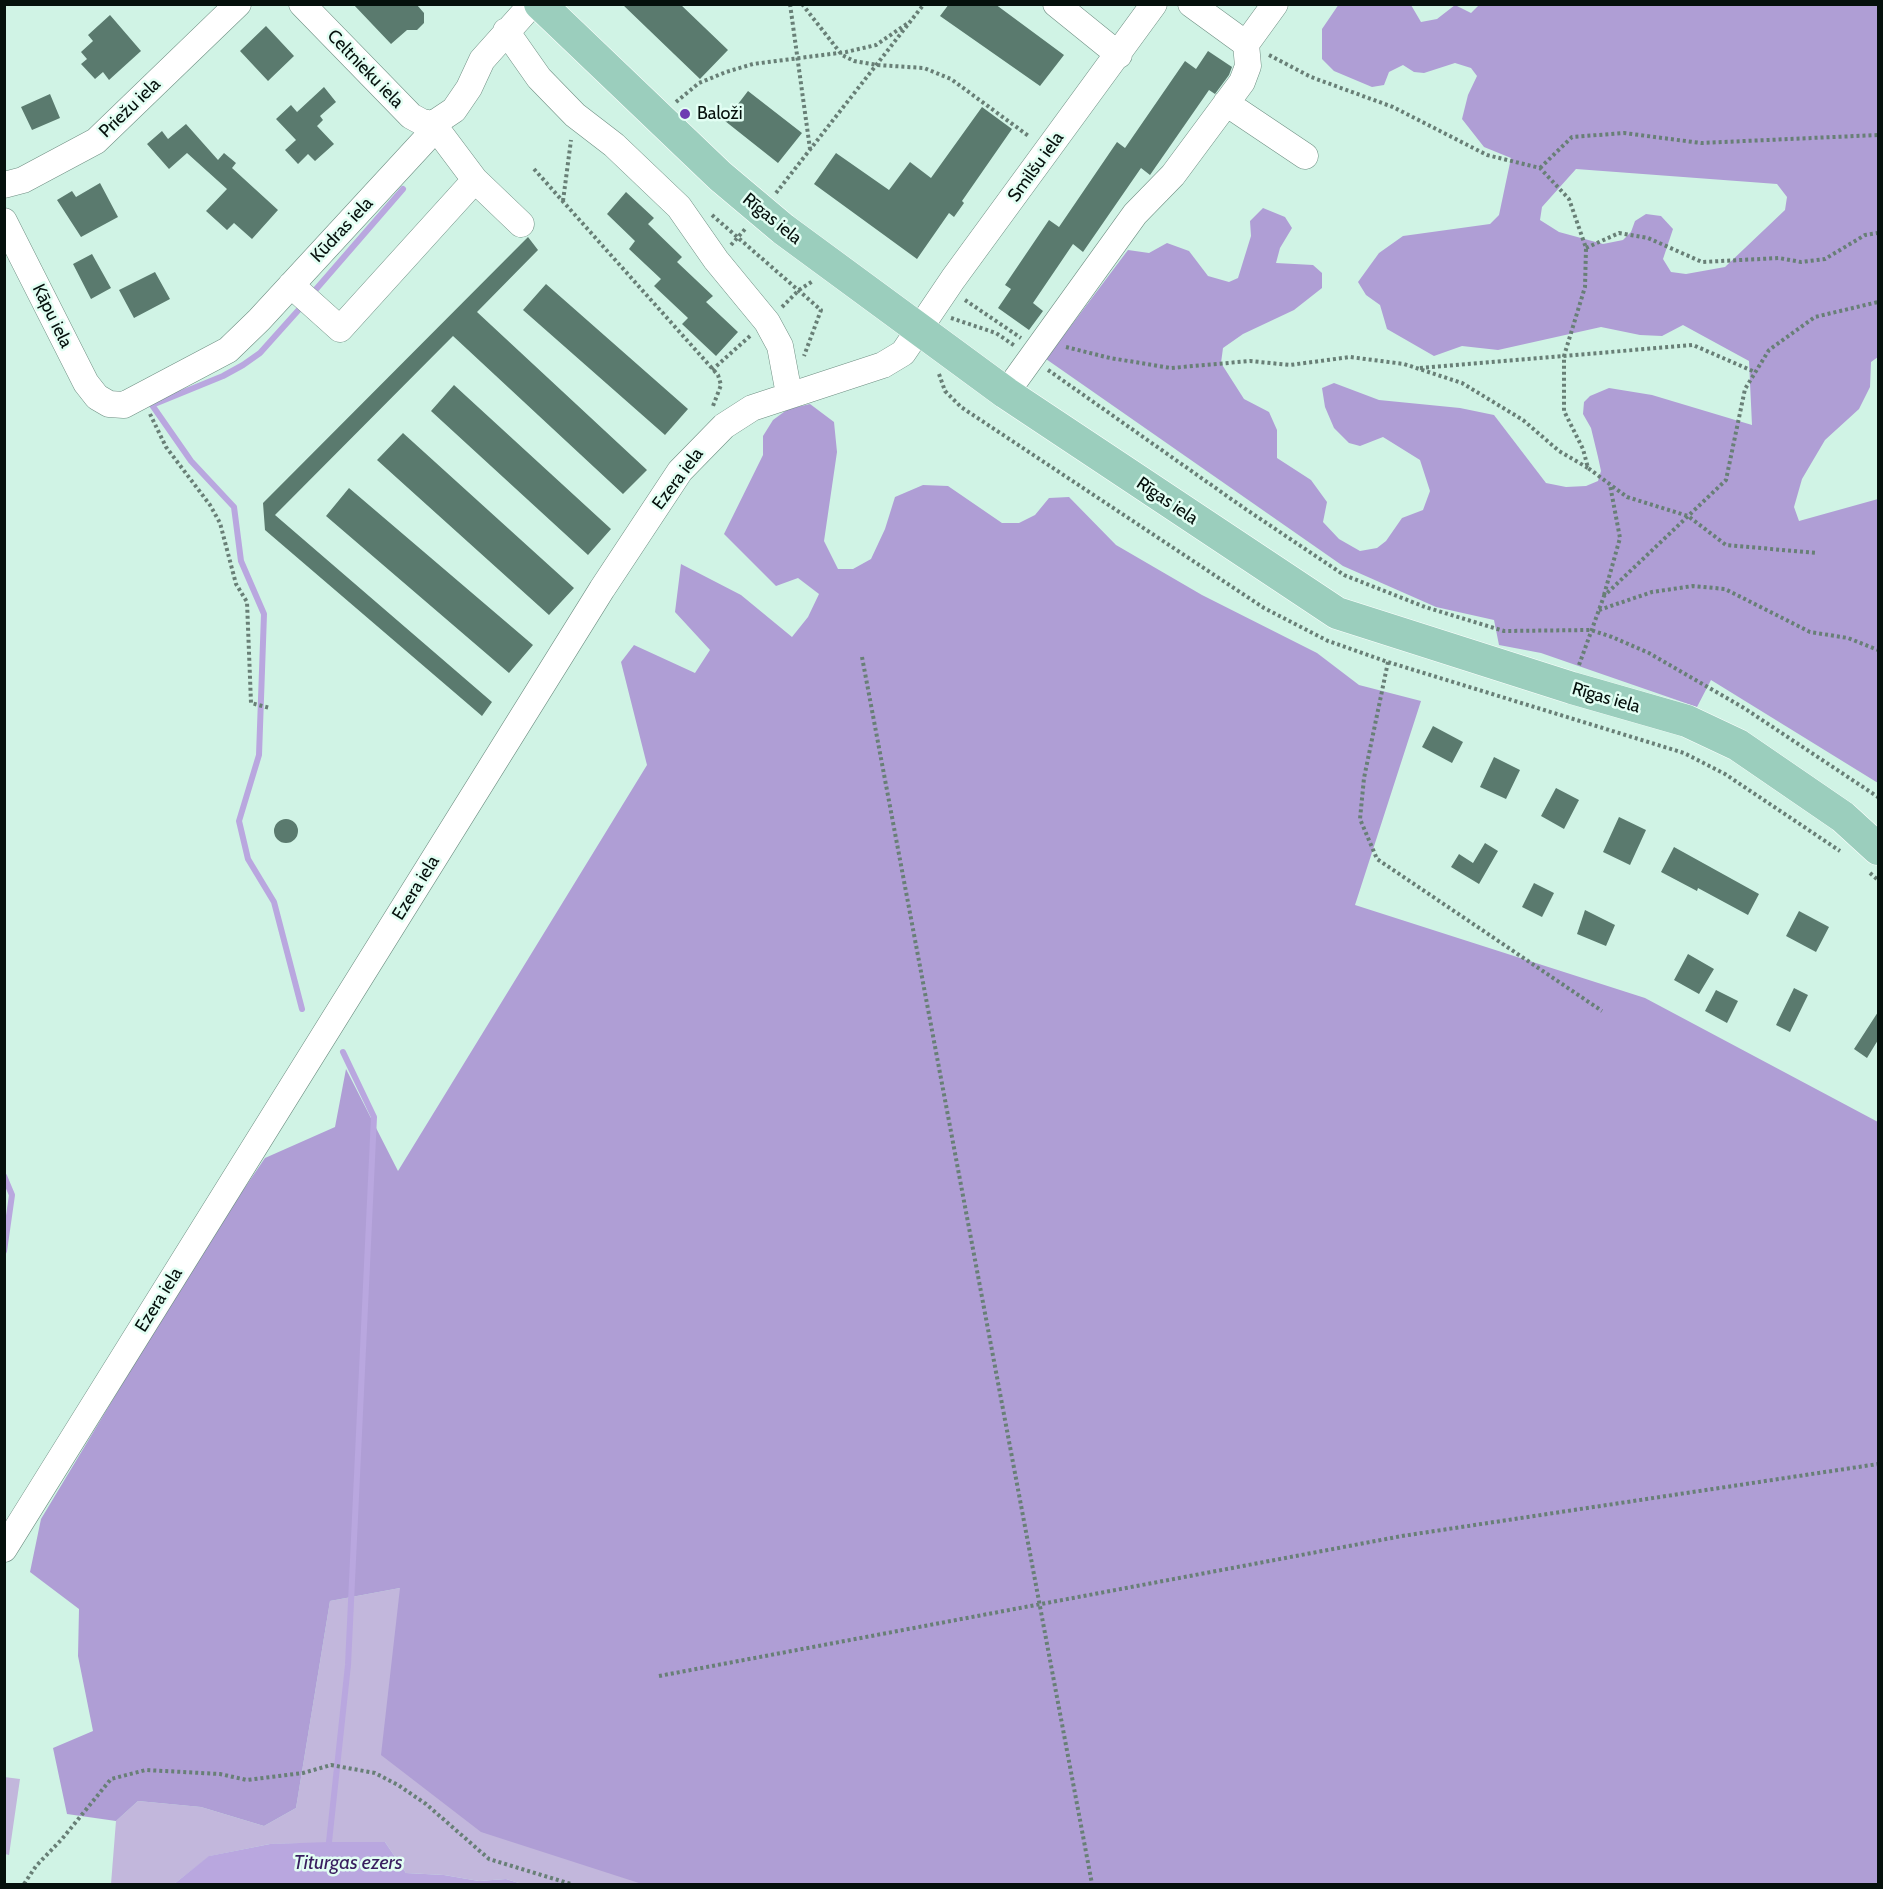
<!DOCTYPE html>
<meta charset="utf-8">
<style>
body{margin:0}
#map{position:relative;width:1883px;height:1889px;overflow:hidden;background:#d0f3e5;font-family:Cabin,sans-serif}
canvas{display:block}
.frame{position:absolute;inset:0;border:6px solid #05100c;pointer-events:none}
</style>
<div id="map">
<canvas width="1883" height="1889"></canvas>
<div class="frame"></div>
</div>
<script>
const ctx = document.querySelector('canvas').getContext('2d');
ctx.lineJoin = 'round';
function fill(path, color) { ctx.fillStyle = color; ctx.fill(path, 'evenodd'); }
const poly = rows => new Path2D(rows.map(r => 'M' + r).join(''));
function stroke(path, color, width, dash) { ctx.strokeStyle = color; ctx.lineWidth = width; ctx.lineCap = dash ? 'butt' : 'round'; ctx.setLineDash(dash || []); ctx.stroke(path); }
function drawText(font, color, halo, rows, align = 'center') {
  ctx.font = font + ' Cabin,sans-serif'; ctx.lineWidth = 5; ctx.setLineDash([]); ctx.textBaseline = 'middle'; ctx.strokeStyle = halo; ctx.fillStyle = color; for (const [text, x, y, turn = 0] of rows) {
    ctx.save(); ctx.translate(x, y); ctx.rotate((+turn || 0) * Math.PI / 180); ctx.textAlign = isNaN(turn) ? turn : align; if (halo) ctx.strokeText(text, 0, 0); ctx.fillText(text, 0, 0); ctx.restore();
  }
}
const green = poly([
 [400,1588,642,1884,522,1884,506,1879,479,1881,444,1875,406,1873,385,1842,270,1844,210,1856,174,1884,111,1884,116,1821,138,1801,201,1807,264,1826,296,1808,330,1601],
 [4,1777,20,1779,9,1855,5,1854]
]);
const forest = poly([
 [1339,4,1411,5,1421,22,1437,19,1455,5,1471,13,1480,4,1878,5,1878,357,1871,362,1870,387,1859,409,1825,440,1802,479,1794,507,1799,521,1878,499,1878,783,1711,680,1697,707,1541,653,1499,645,1494,620,1436,607,1343,566,1046,359,1128,250,1149,253,1167,243,1189,251,1208,276,1229,282,1238,278,1251,236,1250,221,1263,208,1285,217,1292,228,1280,248,1276,263,1313,265,1322,273,1322,288,1294,310,1243,334,1223,348,1221,363,1244,399,1269,412,1277,430,1277,458,1311,480,1327,502,1323,522,1339,539,1360,551,1377,548,1386,541,1402,518,1423,510,1430,491,1420,460,1383,437,1360,446,1349,443,1334,428,1325,407,1322,388,1334,383,1379,400,1460,408,1494,415,1546,483,1566,487,1586,486,1598,481,1601,471,1598,457,1591,428,1583,414,1584,402,1590,396,1609,388,1652,395,1752,425,1749,361,1683,325,1662,336,1640,335,1601,327,1498,350,1462,346,1434,356,1387,329,1380,305,1366,295,1358,282,1379,253,1403,236,1490,224,1499,215,1511,158,1484,147,1462,119,1468,95,1477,76,1471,68,1455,63,1424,73,1414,72,1403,65,1389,72,1384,85,1372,87,1334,71,1322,59,1322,29],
 [1576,169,1777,184,1787,197,1785,210,1725,267,1686,274,1671,272,1663,259,1673,229,1661,216,1646,214,1635,221,1631,232,1623,240,1603,244,1559,232,1540,220,1542,207],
 [810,404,834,422,837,452,824,541,838,569,853,569,871,559,885,529,895,497,923,485,948,486,1002,523,1019,523,1035,515,1049,498,1069,497,1116,545,1202,595,1317,653,1359,685,1421,701,1355,905,1645,998,1878,1122,1878,1884,642,1884,481,1832,381,1755,400,1588,330,1601,296,1808,264,1826,201,1807,138,1801,116,1821,67,1814,53,1748,93,1731,78,1656,79,1609,30,1572,41,1519,207,1243,265,1158,335,1127,346,1069,398,1171,647,765,621,662,634,645,695,673,710,650,675,612,681,564,741,595,792,637,808,617,819,594,798,578,776,586,724,534,763,455,763,436,773,420,788,409]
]);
const water = poly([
 [329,1842,385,1842,406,1873,444,1875,479,1881,506,1879,522,1884,174,1884,209,1856,270,1844]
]);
const stream = poly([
 [311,295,403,189],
 [302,1009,274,902,248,859,239,821,259,755,264,614,241,561,234,507,191,461,152,405,223,376,243,365,260,353,303,305],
 [4,1176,12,1195,4,1251],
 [329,1842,348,1665,374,1117,343,1052]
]);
const building = poly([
 [353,4,417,5,424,13,424,23,417,30,407,30,391,44],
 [622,4,680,4,728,50,700,79],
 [949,4,995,4,1064,55,1040,86,940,16],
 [110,15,141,51,109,80,103,72,95,79,81,64,87,59,81,52,93,41,88,35],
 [266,26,294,56,268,81,240,51],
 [1208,51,1232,67,1229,75,1215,94,1209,90,1150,175,1141,168,1083,252,1073,244,1033,303,1043,311,1029,330,998,308,1011,289,1005,285,1049,220,1059,227,1117,142,1125,148,1185,61,1196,69],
 [324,87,336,102,320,116,323,120,317,126,334,144,315,161,308,154,298,164,285,150,296,140,276,119,291,105,297,112],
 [748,91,802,133,778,163,725,121],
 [50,94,60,118,32,130,21,107],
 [982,107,1012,129,962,201,964,203,954,217,949,213,917,259,814,184,836,153,889,190,910,162,931,178],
 [186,124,218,160,224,153,236,163,232,168,278,210,252,239,234,223,227,230,206,211,227,189,187,153,169,169,147,144,162,131,168,139],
 [100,183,118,217,81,237,57,200,72,191,76,197],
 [626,192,654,218,648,224,682,257,677,262,713,296,706,302,738,332,716,356,682,324,688,318,654,286,661,279,629,249,635,241,607,214],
 [528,237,538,250,477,312,647,470,623,494,453,336,275,515,492,702,482,716,265,530,263,503],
 [92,254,111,288,91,299,73,264],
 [155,272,170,299,134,318,119,290],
 [546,284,688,409,665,435,523,310],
 [454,385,611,529,588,555,431,411],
 [403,433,574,588,549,615,377,460],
 [349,488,533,645,509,673,326,516],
 [1433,726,1463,742,1452,763,1422,747],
 [1494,757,1520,770,1506,799,1480,787],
 [1556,788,1579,800,1564,829,1541,816],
 [1619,817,1646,830,1630,865,1603,852],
 '274 831a12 12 0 1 1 24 0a12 12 0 1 1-24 0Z',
 [1485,843,1498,851,1479,884,1451,867,1459,854,1473,863],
 [1674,847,1759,894,1748,915,1698,888,1697,891,1661,872],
 [1534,883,1554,893,1542,917,1522,907],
 [1585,910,1615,925,1606,946,1577,934],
 [1799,911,1829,927,1816,952,1786,936],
 [1688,954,1714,969,1699,994,1674,980],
 [1794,988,1808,995,1790,1032,1776,1025],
 [1716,990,1738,1001,1727,1023,1705,1011],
 [1878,1012,1878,1040,1867,1058,1854,1049]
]);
const path = poly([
 [790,4,810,149],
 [802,4,842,55,854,61,877,65,924,68,951,79,1030,137],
 [1269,55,1311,77,1393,107,1487,155,1540,168,1569,199,1586,248,1585,287,1564,356,1564,411,1583,449,1588,468,1627,497,1688,516,1726,545,1817,553],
 [676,102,699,83,726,72,753,64,846,52,876,45,908,23],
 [1540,168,1572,137,1624,133,1701,143,1878,135],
 [534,169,718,375,721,385,713,406],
 [776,193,924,4],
 [563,201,571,140],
 [712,215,821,310,804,356],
 [731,245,746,228],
 [1586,248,1619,233,1648,238,1702,262,1779,258,1801,262,1825,259,1865,235,1878,233],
 [965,300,1021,338],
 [782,307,799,290,813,281],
 [951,318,996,333,1015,346],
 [1066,347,1110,358,1171,368,1250,361,1290,365,1350,357,1404,364,1462,383,1523,420,1559,451,1588,468],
 [1420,368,1693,345,1755,372],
 [712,370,750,336],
 [1048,370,1244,508,1344,575,1425,607,1504,631,1591,630,1612,637,1649,653,1744,708,1878,797],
 [939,374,945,391,961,407,1264,608,1328,641,1388,662,1684,753,1725,774,1840,851],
 [150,414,166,447,210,505,220,523,236,584,247,602,251,703,270,708],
 [1604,595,1620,538,1610,485],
 [1599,610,1652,592,1693,586,1725,589,1810,632,1848,638,1878,650],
 [862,657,1092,1884],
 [1388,662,1364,778,1360,819,1377,859,1602,1011],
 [1579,665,1604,596,1726,480,1745,389,1769,350,1815,317,1878,302],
 [1870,873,1878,880],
 [659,1676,1402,1536,1878,1464],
 [24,1884,36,1866,62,1839,111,1779,146,1770,220,1774,247,1780,303,1773,331,1765,375,1773,398,1785,426,1804,489,1859,571,1884]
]);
const minor = poly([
 [302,4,411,116,422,122,433,124],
 [1056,4,1119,55],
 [1191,4,1246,44],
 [506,31,539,78,575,115,614,145,679,207,716,260,767,322,780,346,789,394],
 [1226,103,1305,156],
 [433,124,475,180,521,224],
 [4,185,23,180,96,141,238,4],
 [4,221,86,383,97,397,109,404,124,405,228,350,259,320,425,140,433,124,454,110,469,88,482,60,532,4],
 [291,285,340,329,475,180],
 [1006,393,1135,214,1173,175,1242,82,1248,66,1246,44,1275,4],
 [4,1549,602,589,680,471,724,426,752,408,883,365,903,353,953,279,1154,4]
]);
const major = poly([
 [540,4,720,176,783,229,1006,393,1337,613,1572,688,1687,721,1738,745,1843,817,1878,849]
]);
const markers = [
 [685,114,6,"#6d3bb2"]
];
const streetNames = [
 ["Celtnieku iela",365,69,46],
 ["Priežu iela",130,108,-44],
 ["Smilšu iela",1036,167,-54],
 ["Rīgas iela",772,219,39],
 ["Kūdras iela",342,230,-47],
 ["Kāpu iela",52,316,64],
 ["Ezera iela",678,479,-53],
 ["Rīgas iela",1167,501,34],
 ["Rīgas iela",1606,698,16],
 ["Ezera iela",416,888,-58],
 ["Ezera iela",159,1300,-58]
];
const poiNames = [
 ["Baloži",697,114]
];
const waterNames = [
 ["Titurgas ezers",348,1863]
];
fill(green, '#c2b7dc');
fill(forest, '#af9ed5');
fill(water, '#b9a7df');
stroke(stream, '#b9a7df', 6);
fill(building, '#5a7a6e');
stroke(minor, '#6e8e82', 27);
stroke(major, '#fff', 33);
stroke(path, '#687f76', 4, [3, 3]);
stroke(minor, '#fff', 26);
stroke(major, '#9bcebd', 32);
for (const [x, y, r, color] of markers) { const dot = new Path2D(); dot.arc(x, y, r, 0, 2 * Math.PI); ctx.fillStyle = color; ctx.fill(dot); stroke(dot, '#e2fef3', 2); }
drawText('18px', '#05100c', '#e2fef3', streetNames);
drawText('18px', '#05100c', '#e2fef3', poiNames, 'left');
drawText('italic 20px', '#391e5f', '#e2fef3', waterNames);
</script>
